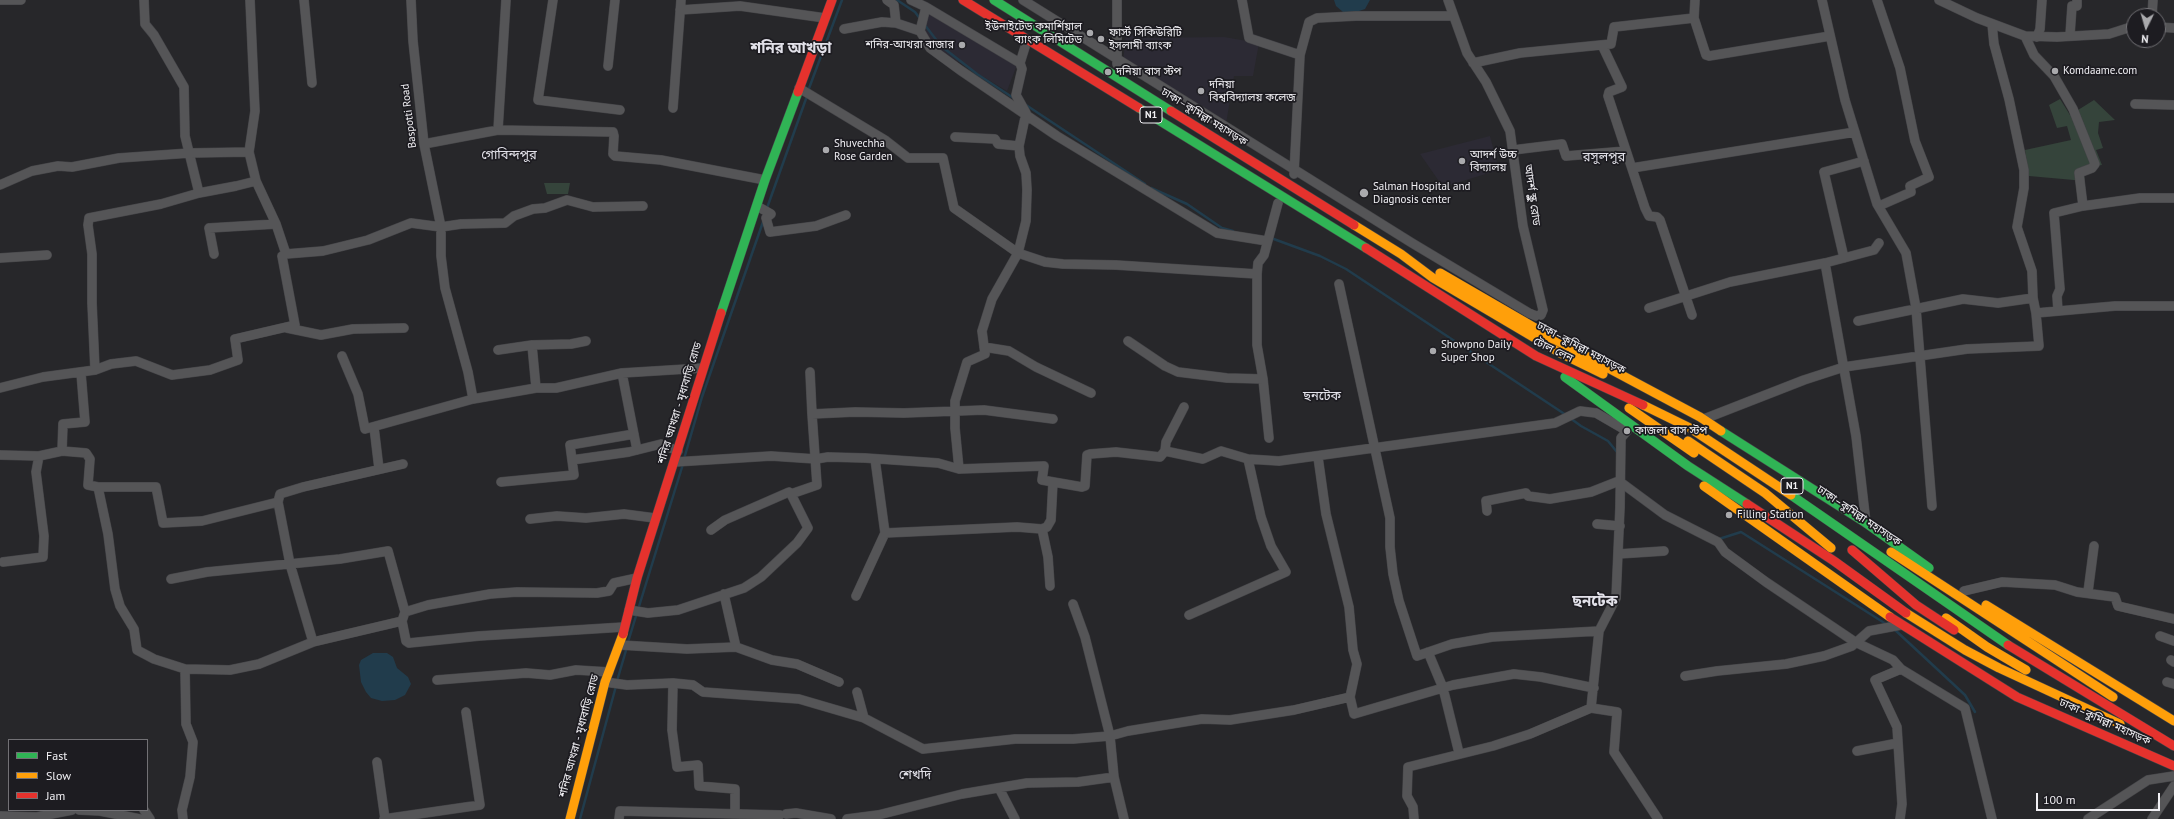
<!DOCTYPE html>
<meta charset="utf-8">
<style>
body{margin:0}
#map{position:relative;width:2174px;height:819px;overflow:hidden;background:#27272a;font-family:"PT Sans",sans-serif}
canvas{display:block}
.legend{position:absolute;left:8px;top:739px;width:140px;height:72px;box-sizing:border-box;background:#1d1c21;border:1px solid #727175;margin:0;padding:5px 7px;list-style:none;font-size:12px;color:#f1f0f4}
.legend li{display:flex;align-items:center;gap:8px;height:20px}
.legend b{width:20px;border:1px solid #727175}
.north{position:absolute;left:2126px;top:8px;width:40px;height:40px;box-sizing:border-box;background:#1d1c21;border:1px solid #727175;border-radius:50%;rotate:185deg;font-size:11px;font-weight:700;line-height:16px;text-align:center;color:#f1f0f4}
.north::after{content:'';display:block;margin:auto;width:14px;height:18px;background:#aaaaad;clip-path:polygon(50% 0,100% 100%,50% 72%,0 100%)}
.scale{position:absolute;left:2036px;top:793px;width:124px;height:18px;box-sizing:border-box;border:2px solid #f1f0f4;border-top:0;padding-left:5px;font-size:12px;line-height:14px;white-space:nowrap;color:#f1f0f4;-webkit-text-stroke:3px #1d1c21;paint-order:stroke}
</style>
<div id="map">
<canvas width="2174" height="819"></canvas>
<ul class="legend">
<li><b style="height:5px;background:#30b455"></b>Fast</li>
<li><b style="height:5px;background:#ff9f0a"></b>Slow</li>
<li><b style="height:5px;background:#e5322d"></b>Jam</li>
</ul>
<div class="north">N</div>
<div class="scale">100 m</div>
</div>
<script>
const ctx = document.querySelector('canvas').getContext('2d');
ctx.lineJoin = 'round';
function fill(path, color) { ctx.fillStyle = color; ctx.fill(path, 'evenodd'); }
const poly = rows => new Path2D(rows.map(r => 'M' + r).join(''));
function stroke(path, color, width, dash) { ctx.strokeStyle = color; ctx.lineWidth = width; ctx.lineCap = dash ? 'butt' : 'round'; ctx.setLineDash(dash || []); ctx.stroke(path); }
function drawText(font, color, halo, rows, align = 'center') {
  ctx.font = font + ' "PT Sans","Noto Sans Bengali",sans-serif'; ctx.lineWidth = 3.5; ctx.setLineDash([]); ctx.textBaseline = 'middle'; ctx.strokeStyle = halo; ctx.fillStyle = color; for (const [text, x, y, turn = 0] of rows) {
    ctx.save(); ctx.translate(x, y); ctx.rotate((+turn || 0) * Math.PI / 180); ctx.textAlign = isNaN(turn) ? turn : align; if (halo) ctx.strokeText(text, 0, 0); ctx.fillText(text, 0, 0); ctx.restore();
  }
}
const built = poly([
 [929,7,1018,62,1007,91,945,54,924,36,920,27],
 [1126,33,1143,38,1224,37,1259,43,1253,76,1234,76,1226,124,1123,63],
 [1490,136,1499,170,1443,187,1420,154]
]);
const green = poly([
 [2060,99,2070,115,2094,100,2115,120,2099,122,2098,133,2103,148,2096,150,2102,165,2083,168,2085,181,2029,176,2025,150,2071,140,2067,126,2057,128,2049,105],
 [544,183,570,183,568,194,547,194]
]);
const water = poly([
 [1334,0,1370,0,1365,9,1353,13,1343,12,1336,6],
 [373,653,387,653,393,657,397,668,408,677,411,684,405,695,395,700,382,701,371,698,366,692,361,682,359,665,361,660]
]);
const stream = poly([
 [897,0,915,12,921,20],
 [924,24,941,46,977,74,1015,99],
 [808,91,842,0],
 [1026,105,1145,184],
 [1151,188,1187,204,1222,228,1233,231],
 [767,208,807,96],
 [1271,238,1320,256,1346,269,1566,415],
 [1570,418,1581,426,1608,441,1617,452],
 [684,459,702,397,764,219],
 [1719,539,1741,532,1886,624],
 [1894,629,1965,695,1975,712],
 [628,642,683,464],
 [617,681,627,647],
 [580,819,616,686]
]);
const street = poly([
 [0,0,21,0],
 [144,0,145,24,154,35,184,87,185,136,199,193],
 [250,0,255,111,249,152,256,181,276,224,286,254],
 [304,0,312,83],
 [411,0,413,41,424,144,441,227,441,256,445,288,468,372,473,399],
 [553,0,538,100,620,110],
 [887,0,894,5,896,23,920,31],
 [911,0,926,7],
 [1023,0,1412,243,1529,313,1536,316,1541,315,1543,310,1523,226,1510,131,1486,82,1467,53,1448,0],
 [1117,0,1117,64],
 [1242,0,1249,38,1300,55],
 [1695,0,1694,18,1706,55,1709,56,1830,36],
 [1822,0,1845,100,1877,204,1906,253,1916,308,1932,506],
 [1877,0,1900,68,1915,141,1929,177,1910,186,1911,192,1879,206],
 [1939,0,1977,18,2025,36,2057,37,2109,34,2134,26],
 [680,10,740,6,825,18],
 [2152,16,2153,0],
 [1992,24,1994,44,2009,99,2024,170,2024,188,2017,227,2032,271,2033,298],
 [2158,27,2174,28],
 [844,29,882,22,896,23],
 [2070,35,2072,6,2077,6,2077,0],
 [2025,36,2034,55,2054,76,2073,109,2095,164,2092,168,2079,173,2083,206,2054,213,2060,289,2057,296,2058,311],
 [2037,37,2040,29,2042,0],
 [1602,45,1622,87,1609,92,1608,96,1645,208,1649,216,1657,217,1660,220,1692,315],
 [1020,63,926,7,920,31,930,48,960,70,1057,136,1217,233,1267,241],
 [1473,63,1520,53,1611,44,1614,27,1694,18],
 [608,66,615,0],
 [799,88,885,140,908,158,943,158,954,208,1018,253,1045,262,1063,264,1116,265,1257,274,1258,263,1264,255,1278,203],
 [2135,104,2174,105],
 [673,108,681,0],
 [498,130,506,0],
 [955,137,995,139,998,144,1019,146],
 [424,144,498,130,613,132,614,136,613,154,615,156,661,160,765,180],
 [1513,150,1562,144,1566,156,1626,151],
 [1632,168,1855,132],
 [1294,174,1300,55,1309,22,1317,18,1356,16,1453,16],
 [0,185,32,171,58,166,72,167,119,158,190,153,249,152],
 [757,206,771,214,766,218,770,232,816,226,846,215],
 [2083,206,2140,198,2174,198],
 [214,254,209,228,276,224],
 [286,254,323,251,368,240,411,223,441,227,461,224,505,223,514,216,533,209,545,208,567,200,593,207,643,206],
 [0,258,47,255],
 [1844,258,1824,172,1864,161],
 [1825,263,1856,436,1866,523],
 [1257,274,1257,345,1263,379,1269,438],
 [1339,284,1390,518,1390,547,1393,574,1399,601,1417,656,1452,644,1492,637,1599,631],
 [1649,308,1730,282,1825,263,1874,250,1879,243],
 [1858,321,1963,299,1998,303,2033,298,2036,313,2115,306,2174,306],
 [287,328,321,335,353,329,404,328],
 [1128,341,1165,366,1178,372,1227,378,1263,379],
 [984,347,1009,351,1036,367,1091,393],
 [498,350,532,345],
 [342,356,358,394,365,429,473,399,536,388,556,388,622,373,703,368],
 [95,370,92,303,92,254,88,225,89,218,161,204,199,193,236,186,256,181],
 [810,372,812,414],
 [622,373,637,450],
 [0,388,43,377,95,370,111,364,136,361,172,375,210,370,238,360,235,339,295,325,282,256,286,254],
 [536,388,532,345,571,344,586,341],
 [1704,419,1804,380,1844,367,1967,349,2039,346,2036,313],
 [374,427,379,469],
 [62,451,63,424,85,422,81,373],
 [1165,451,1166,442,1184,407],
 [0,455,39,456,62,451,86,453,90,459,88,485,98,487,108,534,115,589,120,606,134,629,137,650,154,659,185,669,230,670,259,664,313,642,402,621],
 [1318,457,1326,514,1349,607,1353,650,1357,664,1350,697,1354,714,1453,685,1514,674,1541,677,1594,688],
 [572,460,629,452,661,444,678,451],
 [675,462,771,456,816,459,828,457,865,458,938,463,959,469,1044,466,1042,480,1082,487,1085,486,1087,455,1090,454,1116,452,1160,457,1165,451,1203,459,1221,451,1248,459,1279,461,1555,423,1580,411,1596,413,1627,431,1621,438,1620,507,1616,598,1599,631,1591,708],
 [959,469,955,428,955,401,967,362,985,354,982,331,992,299,1018,253,1026,221,1027,190,1026,173,1020,156,1019,146,1026,113,1016,95,1022,69,1020,63,1025,47],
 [501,482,574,475,570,445,634,434],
 [98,487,156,487,163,523,202,521,278,502,280,494,303,487,403,464],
 [278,502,290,564,313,642],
 [1487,511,1486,501,1526,493,1528,496,1550,499,1591,492,1619,481,1665,515,1718,542,1725,552,1766,582,1855,642,1893,660,1901,669,1965,708,1992,819],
 [530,519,557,516,586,518,624,514,655,518],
 [1597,524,1620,526],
 [1042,529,1048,557,1050,586],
 [711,530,725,520,789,492,791,494,817,485,812,414,855,412,904,413,984,410,1053,419],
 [885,533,1017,527,1042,529,1047,527,1051,520,1053,482],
 [1618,554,1664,551],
 [3,562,43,557,44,536,36,472,39,456],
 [171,579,207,572,340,559,388,551,405,612,402,621,406,641,409,643,479,636,624,627],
 [1964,591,2002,582,2055,585,2077,592,2115,597,2118,606,2174,619],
 [2088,592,2094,546],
 [724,594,736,647],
 [856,596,885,533,875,459],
 [1073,604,1085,637,1110,736,1114,777,1124,819],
 [629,610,648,613,678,610,744,588,761,577,797,543,808,528,791,494],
 [405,612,428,605,490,594,517,592,597,593,609,591,614,583,637,578],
 [1189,615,1286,572,1271,546,1261,517,1248,459],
 [2160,636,2174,641],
 [620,645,687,649,736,647,772,660,797,664,839,682],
 [1428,652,1443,688,1459,753],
 [2171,660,2174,662],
 [1685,676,1717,671,1786,664,1824,656,1852,646,1869,631,1901,625],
 [437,680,526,673,550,675,576,670,609,672],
 [605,682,627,685,673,683,693,685,703,692,799,699,864,718,923,749,1015,739,1073,739,1110,736,1128,731,1202,719,1230,720,1294,710,1350,697],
 [2167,682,2174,684],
 [673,683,672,730,677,767,698,765,699,786,735,789,735,814],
 [857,692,864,718],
 [1857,751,1898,743],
 [377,762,385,819],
 [999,788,1015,819],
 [79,810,100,811,140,819],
 [144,810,150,819],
 [786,814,796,813,831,819],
 [0,819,1,816,37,817,72,810],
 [183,819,182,810,190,777,193,742,186,724,185,669],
 [384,819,480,805,466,712],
 [619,819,620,811,780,815],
 [847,819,878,815,962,794,1027,783,1078,782,1114,777],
 [1414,819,1413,807,1407,796,1408,767,1493,746,1530,734,1591,708,1617,712,1614,752,1658,819],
 [1900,819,1902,804,1897,727,1875,680,1901,669],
 [2088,819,2148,780,2174,776],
 [2152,819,2174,786]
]);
const fast = poly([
 [994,0,1171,111],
 [1139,108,1366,248],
 [721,313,765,180,798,92],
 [1565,377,1688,466,1747,504],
 [1721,431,1866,523,1929,568],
 [1791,495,2008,645]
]);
const slow = poly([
 [1354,225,1401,254,1433,278,1560,353,1603,374],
 [1440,273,1554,339,1700,417,1721,431],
 [1643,405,1690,428,1791,495],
 [1629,408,1694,453],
 [1688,441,1765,493,1831,548],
 [1704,486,1890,617],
 [1891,552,2113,697],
 [1986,605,2174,721],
 [1906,613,1965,650,1999,668,2120,724],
 [1946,618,1987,647,2026,670],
 [570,819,605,682,623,634]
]);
const jam = poly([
 [963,0,1139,108],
 [798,92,832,0],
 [1171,111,1354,225],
 [1366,248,1536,356,1643,405],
 [1747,504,1834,561,1906,613],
 [1852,550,1916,605,1954,630],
 [1890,617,2017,697,2174,766],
 [623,634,637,578,721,313],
 [2008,645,2174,746]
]);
const markers = [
 [1090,33,4,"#aaaaad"],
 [1101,39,4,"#aaaaad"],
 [962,45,4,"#aaaaad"],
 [2055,71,4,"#aaaaad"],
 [1108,72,4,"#aaaaad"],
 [1201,91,4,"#aaaaad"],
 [826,150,4,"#aaaaad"],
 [1462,161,4,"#aaaaad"],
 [1364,193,5,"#aaaaad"],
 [1433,351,4,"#aaaaad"],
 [1627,431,4,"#aaaaad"],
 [1729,515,4,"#aaaaad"]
];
const shields = [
 [1151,115,22],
 [1792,486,22]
];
const shieldNames = [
 ["N1",1151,115],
 ["N1",1792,486]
];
const poiNames = [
 ["ইউনাইটেড কমার্শিয়াল",1082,27,"right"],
 ["ব্যাংক লিমিটেড",1082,40,"right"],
 ["ফার্স্ট সিকিউরিটি",1109,33],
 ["ইসলামী ব্যাংক",1109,46],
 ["শনির-আখরা বাজার",954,45,"right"],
 ["Komdaame.com",2063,71],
 ["দনিয়া বাস স্টপ",1116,72],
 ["দনিয়া",1209,85],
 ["বিশ্ববিদ্যালয় কলেজ",1209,98],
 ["Shuvechha",834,144],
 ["Rose Garden",834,157],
 ["আদর্শ উচ্চ",1470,155],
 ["বিদ্যালয়",1470,168],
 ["Salman Hospital and",1373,187],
 ["Diagnosis center",1373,200],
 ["Showpno Daily",1441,345],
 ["Super Shop",1441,358],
 ["কাজলা বাস স্টপ",1635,431],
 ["Filling Station",1737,515]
];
const streetNames = [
 ["Baspotti Road",409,116,-97],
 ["ঢাকা–কুমিল্লা মহাসড়ক",1204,117,32],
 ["আদর্শ স্কুল রোড",1532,195,82],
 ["ঢাকা–কুমিল্লা মহাসড়ক",1581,348,28],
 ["টোল লেন",1553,350,26],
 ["শনির আখরা - মৃধাবাড়ি রোড",680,403,-73],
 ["ঢাকা–কুমিল্লা মহাসড়ক",1859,516,34],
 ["ঢাকা–কুমিল্লা মহাসড়ক",2105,722,24],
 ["শনির আখরা - মৃধাবাড়ি রোড",579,736,-75]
];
const quarterNames = [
 ["গোবিন্দপুর",509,155],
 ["রসুলপুর",1604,157],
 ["ছনটেক",1322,396],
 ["শেখদি",915,775]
];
const districtNames = [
 ["শনির আখড়া",791,49],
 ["ছনটেক",1595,602]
];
fill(built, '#2c2a34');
fill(green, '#35443b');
fill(water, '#213c4c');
stroke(stream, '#213c4c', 2.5);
stroke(street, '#454548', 10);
stroke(fast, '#454548', 10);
stroke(slow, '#454548', 10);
stroke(jam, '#454548', 10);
stroke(street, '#555557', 9);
stroke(fast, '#30b455', 9);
stroke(slow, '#ff9f0a', 9);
stroke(jam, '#e5322d', 9);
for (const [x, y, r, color] of markers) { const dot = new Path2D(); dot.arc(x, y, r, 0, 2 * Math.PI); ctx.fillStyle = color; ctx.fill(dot); stroke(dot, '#1d1c21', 1.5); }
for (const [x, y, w] of shields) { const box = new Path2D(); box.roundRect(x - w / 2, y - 8, w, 16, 3); ctx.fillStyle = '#1d1c21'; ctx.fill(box); stroke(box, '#f1f0f4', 1); }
drawText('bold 10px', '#f1f0f4', null, shieldNames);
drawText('11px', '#f1f0f4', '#1d1c21', poiNames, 'left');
drawText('11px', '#f1f0f4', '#1d1c21', streetNames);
drawText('13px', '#e2e1e9', '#1d1c21', quarterNames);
drawText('bold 15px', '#e2e1e9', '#1d1c21', districtNames);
</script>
